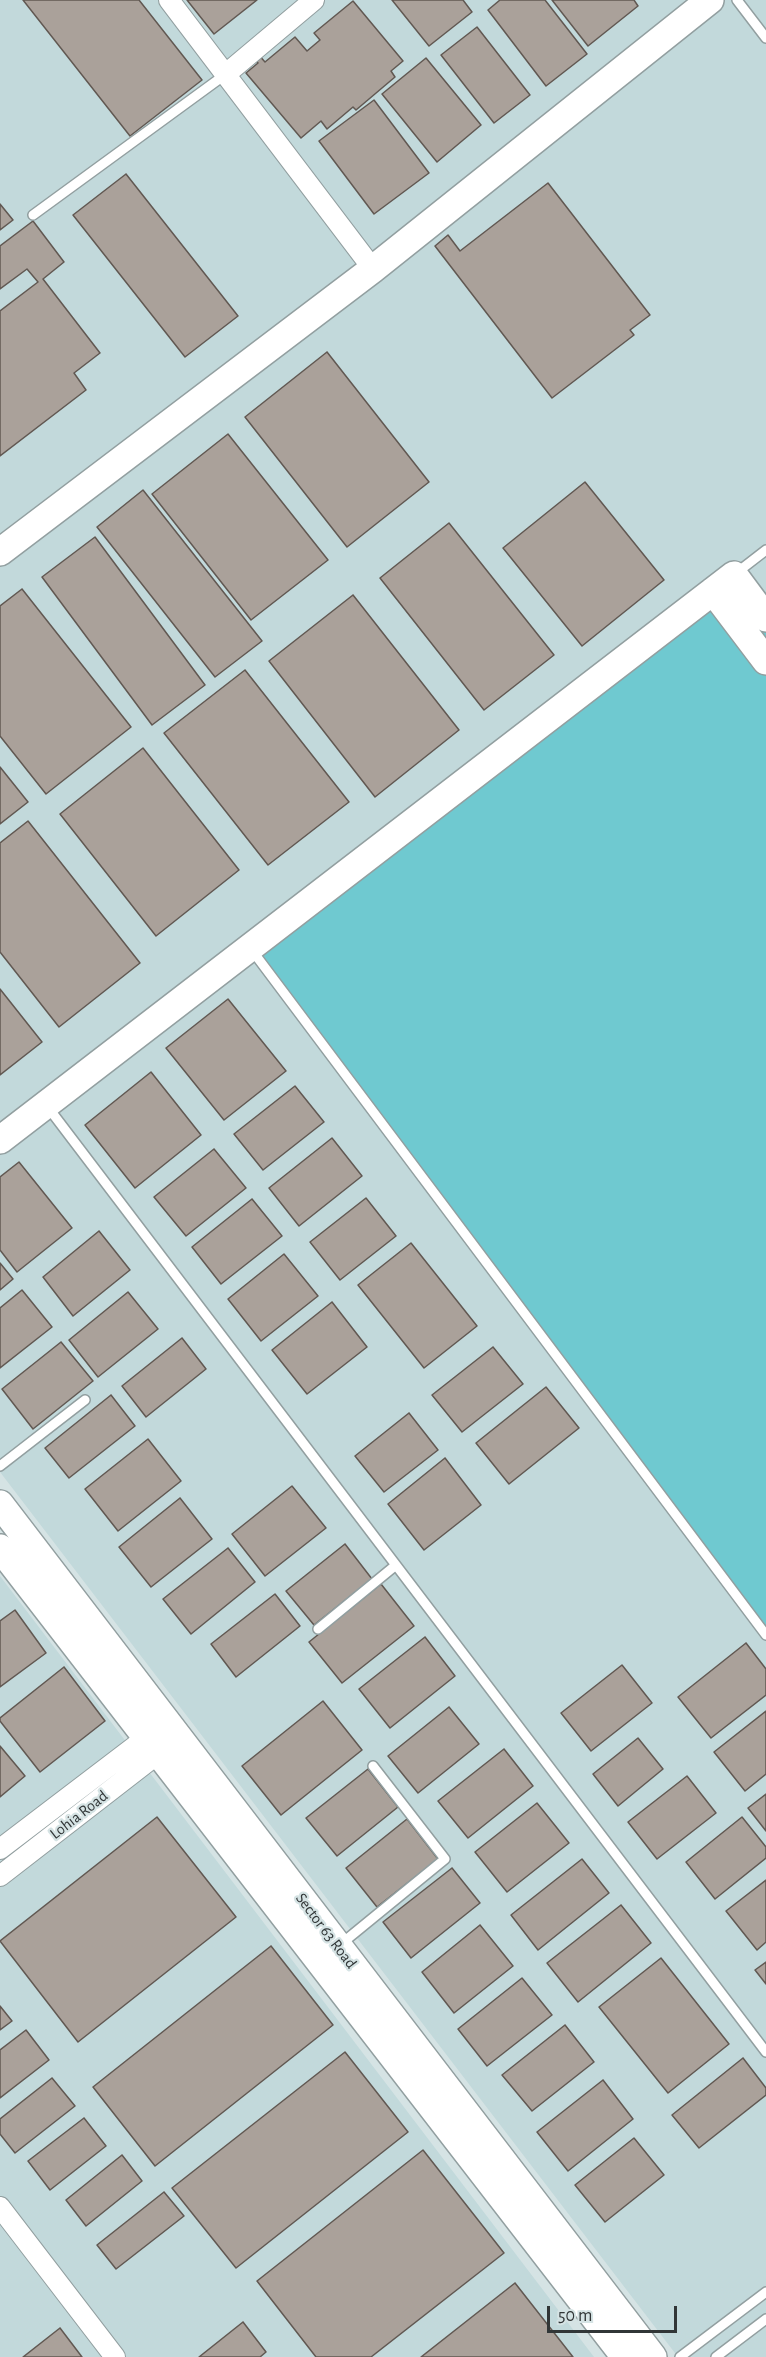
<!DOCTYPE html>
<style>
body{margin:0}
#map{position:relative;width:766px;height:2357px;overflow:hidden;background:#d5e3e4;font-family:"Alegreya Sans",sans-serif}
canvas{display:block}
.scale{position:absolute;left:547px;top:2306px;width:130px;height:27px;box-sizing:border-box;border:3px solid #313637;border-top:0;padding-left:8px;font-size:18px;line-height:21px;white-space:nowrap;color:#313637;-webkit-text-stroke:4px #d5e3e4;paint-order:stroke}
</style>
<div id="map">
<canvas width="766" height="2357"></canvas>
<div class="scale">50 m</div>
</div>
<script>
const ctx = document.querySelector('canvas').getContext('2d');
ctx.lineJoin = 'round';
function fill(path, color) { ctx.fillStyle = color; ctx.fill(path, 'evenodd'); }
const poly = rows => new Path2D(rows.map(r => 'M' + r).join(''));
function stroke(path, color, width, dash) { ctx.strokeStyle = color; ctx.lineWidth = width; ctx.lineCap = dash ? 'butt' : 'round'; ctx.setLineDash(dash || []); ctx.stroke(path); }
function drawText(font, color, halo, rows, align = 'center') {
  ctx.font = font + ' "Alegreya Sans",sans-serif'; ctx.lineWidth = 4.5; ctx.setLineDash([]); ctx.textBaseline = 'middle'; ctx.strokeStyle = halo; ctx.fillStyle = color; for (const [text, x, y, turn = 0] of rows) {
    ctx.save(); ctx.translate(x, y); ctx.rotate((+turn || 0) * Math.PI / 180); ctx.textAlign = isNaN(turn) ? turn : align; if (halo) ctx.strokeText(text, 0, 0); ctx.fillText(text, 0, 0); ctx.restore();
  }
}
const built = poly([
 [0,0,766,0,766,2357,678,2357,0,1472],
 [0,1576,594,2357,0,2357]
]);
const green = poly([
 [734,575,766,620,766,1635,250,947]
]);
const building = poly([
 [23,0,139,0,202,80,130,136,23,0],
 [187,0,257,0,214,34,187,0],
 [392,0,463,0,472,12,429,46,392,0],
 [500,0,545,0,587,54,546,86,488,10,500,0],
 [552,0,634,0,638,6,588,46,552,0],
 [353,1,403,61,391,71,395,77,356,110,353,107,327,129,321,121,301,138,246,73,258,63,253,57,257,53,265,62,295,37,307,51,320,40,314,33,353,1],
 [477,27,530,95,494,123,441,55,477,27],
 [426,58,481,125,437,162,382,94,426,58],
 [374,100,429,173,374,214,319,141,374,100],
 [126,174,238,316,185,357,73,215,126,174],
 [548,183,650,315,630,330,634,335,552,398,435,246,448,235,460,251,548,183],
 [0,204,13,220,0,230,0,204],
 [33,221,64,262,43,279,100,353,74,373,86,390,0,456,0,311,38,282,27,269,0,289,0,246,33,221],
 [327,352,429,482,347,547,245,417,327,352],
 [228,434,328,560,251,620,152,494,228,434],
 [585,482,664,580,582,646,503,548,585,482],
 [143,490,262,641,215,677,97,527,143,490],
 [449,523,554,655,484,710,380,578,449,523],
 [95,537,205,685,152,725,42,577,95,537],
 [22,589,131,727,46,794,0,736,0,606,22,589],
 [353,595,459,730,375,797,269,661,353,595],
 [245,670,349,802,268,865,164,733,245,670],
 [143,748,239,870,156,936,60,814,143,748],
 [0,767,28,802,0,824,0,767],
 [28,821,140,963,59,1027,0,952,0,843,28,821],
 [0,989,42,1042,0,1075,0,989],
 [228,999,286,1071,224,1120,166,1048,228,999],
 [151,1072,201,1135,135,1188,85,1125,151,1072],
 [295,1086,324,1122,263,1170,234,1134,295,1086],
 [332,1138,362,1176,299,1226,269,1188,332,1138],
 [214,1149,246,1188,186,1236,154,1197,214,1149],
 [19,1162,72,1228,17,1272,0,1250,0,1177,19,1162],
 [366,1198,396,1236,340,1280,310,1242,366,1198],
 [252,1199,282,1236,221,1284,192,1247,252,1199],
 [99,1231,130,1270,73,1316,43,1277,99,1231],
 [411,1243,477,1326,424,1368,358,1285,411,1243],
 [284,1254,318,1296,261,1341,228,1299,284,1254],
 [0,1263,13,1279,0,1290,0,1263],
 [22,1290,52,1327,0,1368,0,1308,22,1290],
 [128,1292,158,1329,98,1377,69,1340,128,1292],
 [332,1302,367,1347,307,1394,272,1350,332,1302],
 [182,1338,206,1369,146,1417,122,1386,182,1338],
 [61,1342,93,1381,33,1429,2,1389,61,1342],
 [493,1347,523,1384,462,1432,432,1395,493,1347],
 [546,1387,579,1428,509,1484,476,1443,546,1387],
 [111,1395,135,1426,69,1478,45,1448,111,1395],
 [409,1413,438,1450,384,1492,355,1456,409,1413],
 [148,1439,181,1481,118,1531,85,1489,148,1439],
 [445,1458,481,1505,424,1550,388,1504,445,1458],
 [292,1486,326,1528,265,1576,232,1534,292,1486],
 [180,1498,212,1539,151,1587,119,1547,180,1498],
 [345,1544,372,1579,314,1625,286,1591,345,1544],
 [228,1548,255,1582,191,1634,163,1599,228,1548],
 [381,1584,414,1626,342,1683,309,1642,381,1584],
 [275,1594,300,1626,236,1677,211,1644,275,1594],
 [15,1610,46,1653,0,1687,0,1621,15,1610],
 [425,1637,455,1676,390,1728,359,1689,425,1637],
 [746,1643,766,1669,766,1695,711,1738,678,1697,746,1643],
 [622,1665,652,1703,591,1751,561,1713,622,1665],
 [64,1667,105,1721,40,1772,0,1721,0,1718,64,1667],
 [323,1701,362,1750,281,1815,242,1766,323,1701],
 [449,1707,479,1744,418,1793,388,1756,449,1707],
 [766,1711,766,1774,745,1791,714,1752,766,1711],
 [638,1738,663,1769,618,1806,593,1774,638,1738],
 [0,1746,25,1776,0,1797,0,1746],
 [504,1749,533,1786,468,1838,438,1801,504,1749],
 [368,1769,398,1807,337,1856,306,1818,368,1769],
 [687,1776,716,1813,657,1859,628,1822,687,1776],
 [766,1794,766,1831,748,1808,766,1794],
 [537,1803,569,1843,507,1892,475,1852,537,1803],
 [157,1817,236,1917,78,2042,0,1941,157,1817],
 [742,1817,766,1847,766,1858,715,1899,686,1862,742,1817],
 [407,1819,438,1859,377,1907,346,1868,407,1819],
 [582,1859,609,1893,538,1950,511,1915,582,1859],
 [452,1868,480,1903,411,1958,383,1922,452,1868],
 [766,1880,766,1942,757,1950,726,1911,766,1880],
 [621,1905,651,1943,578,2002,547,1963,621,1905],
 [480,1925,513,1966,454,2013,422,1972,480,1925],
 [271,1946,333,2025,155,2166,93,2087,271,1946],
 [661,1958,729,2044,668,2093,599,2007,661,1958],
 [766,1962,766,1984,755,1970,766,1962],
 [522,1978,552,2015,487,2066,458,2029,522,1978],
 [0,2006,12,2021,0,2030,0,2006],
 [565,2025,594,2062,532,2111,502,2075,565,2025],
 [26,2030,49,2060,0,2098,0,2050,26,2030],
 [345,2052,408,2132,236,2268,172,2188,345,2052],
 [743,2058,766,2088,766,2095,699,2148,672,2115,743,2058],
 [52,2078,75,2106,15,2153,0,2134,0,2119,52,2078],
 [603,2080,633,2119,568,2171,537,2132,603,2080],
 [84,2118,106,2146,50,2190,28,2161,84,2118],
 [634,2138,664,2175,605,2222,575,2185,634,2138],
 [423,2150,504,2253,371,2357,316,2357,257,2281,423,2150],
 [122,2155,142,2181,86,2226,66,2200,122,2155],
 [164,2192,184,2216,116,2269,97,2245,164,2192],
 [515,2283,573,2357,421,2357,515,2283],
 [243,2322,266,2352,260,2357,199,2357,243,2322],
 [60,2328,82,2357,23,2357,60,2328]
]);
const lane = poly([
 [737,0,766,38],
 [33,215,226,74],
 [735,574,766,550],
 [251,949,766,1635],
 [47,1106,766,2052],
 [0,1466,85,1400],
 [318,1629,396,1565],
 [341,1944,445,1859,373,1766],
 [680,2357,766,2292],
 [716,2357,766,2319]
]);
const street = poly([
 [169,0,373,269],
 [226,74,314,0],
 [0,1849,155,1731],
 [0,1876,169,1745],
 [0,2207,115,2357]
]);
const secondary = poly([
 [0,552,373,269,710,0],
 [713,591,766,661],
 [0,1140,734,575,766,618],
 [0,1504,653,2357],
 [0,1548,625,2357]
]);
const streetNames = [
 ["Lohia Road",79,1815,-38],
 ["Sector 63 Road",326,1931,53]
];
fill(built, '#c2d9db');
fill(green, '#6fc9d0');
fill(building, '#aaa19a');
stroke(building, '#615852', 1.5);
stroke(lane, '#929fa0', 12);
stroke(street, '#929fa0', 22);
stroke(secondary, '#929fa0', 30);
stroke(lane, '#fff', 9);
stroke(street, '#fff', 20);
stroke(secondary, '#fff', 27);
drawText('16px', '#313637', '#d5e3e4', streetNames);
</script>
